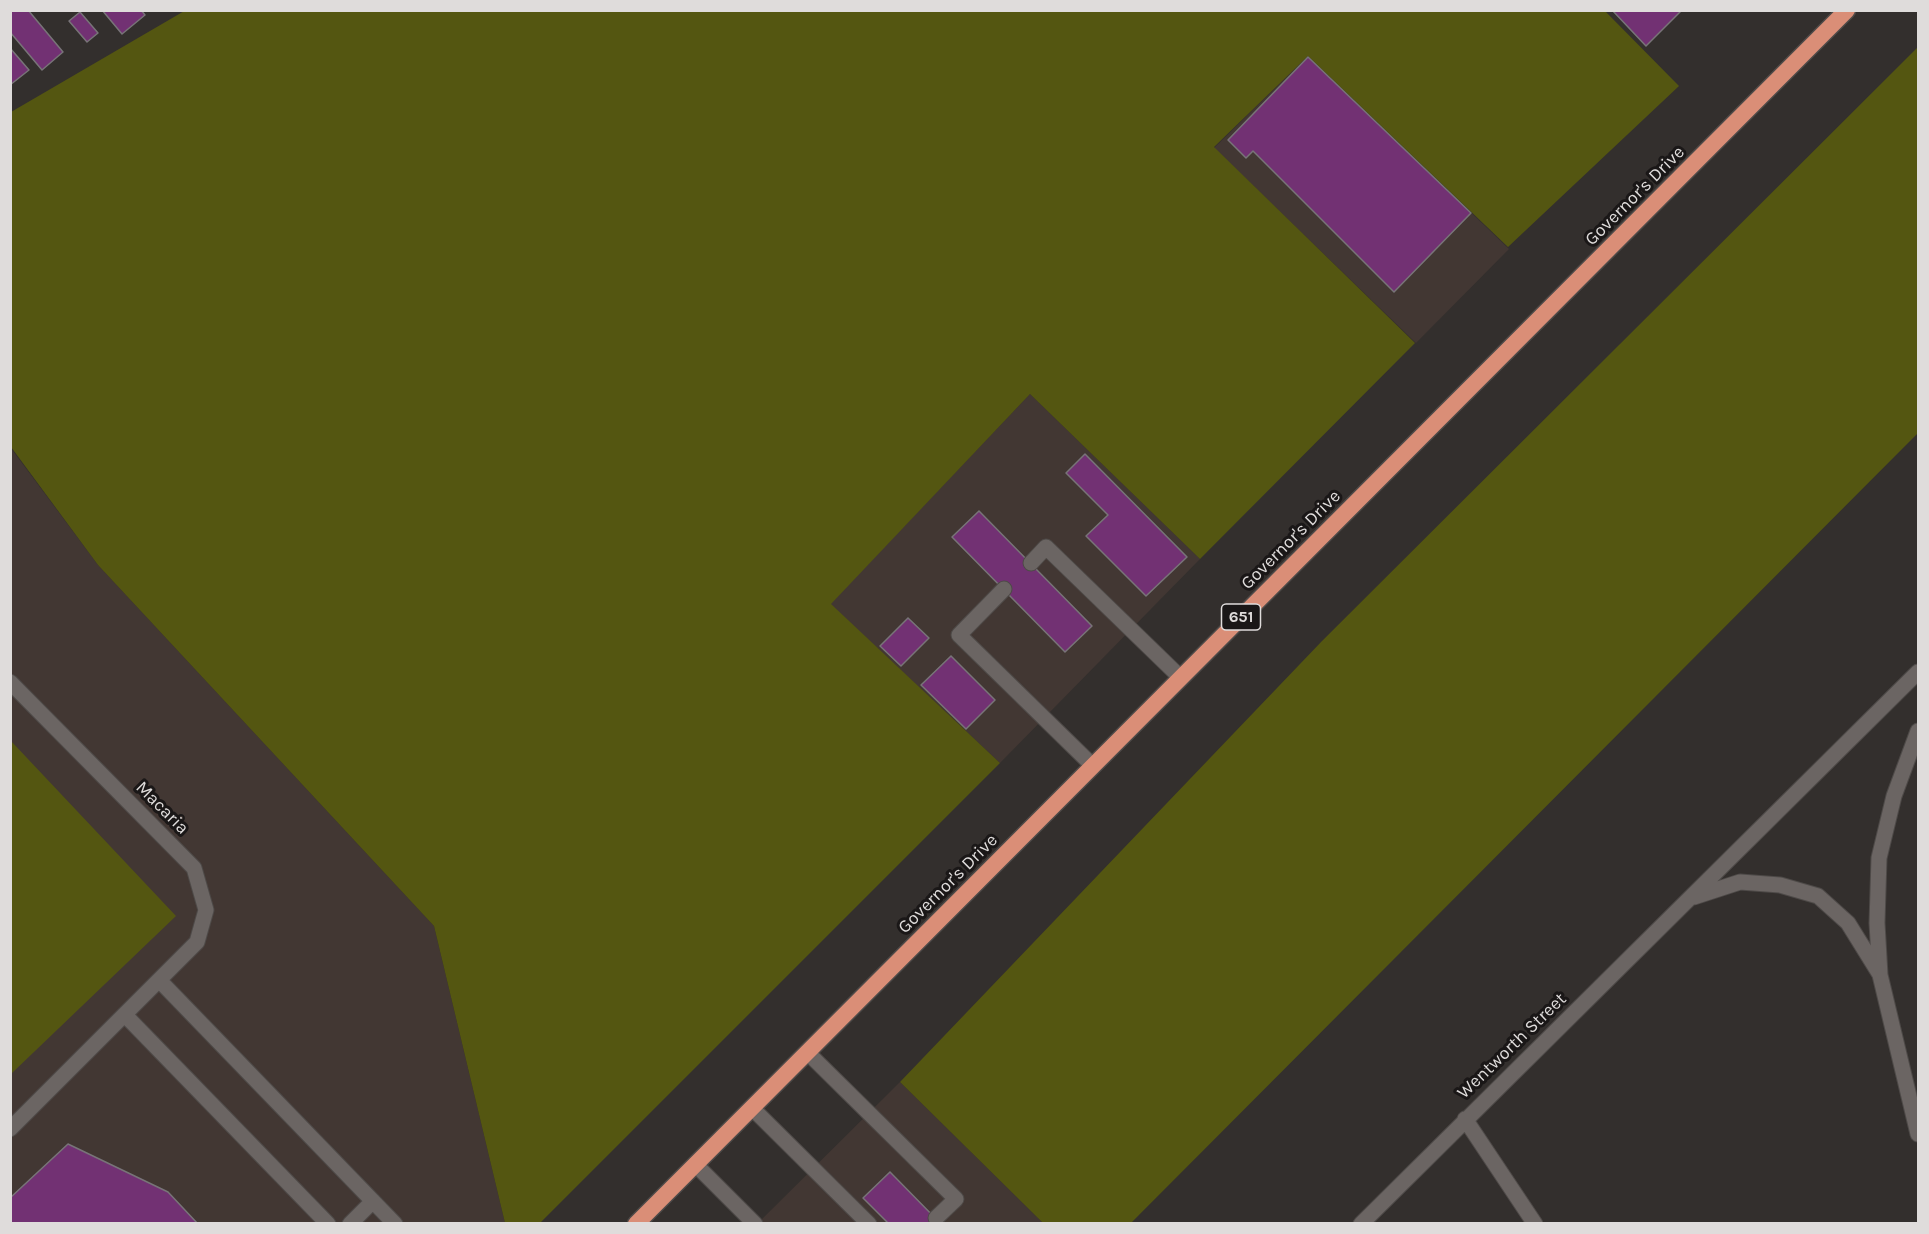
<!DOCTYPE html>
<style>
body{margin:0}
#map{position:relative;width:1929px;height:1234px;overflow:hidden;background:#332f2d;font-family:Karla,sans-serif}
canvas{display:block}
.frame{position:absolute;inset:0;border:12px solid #dfdcdb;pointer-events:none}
</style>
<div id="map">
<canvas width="1929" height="1234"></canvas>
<div class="frame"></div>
</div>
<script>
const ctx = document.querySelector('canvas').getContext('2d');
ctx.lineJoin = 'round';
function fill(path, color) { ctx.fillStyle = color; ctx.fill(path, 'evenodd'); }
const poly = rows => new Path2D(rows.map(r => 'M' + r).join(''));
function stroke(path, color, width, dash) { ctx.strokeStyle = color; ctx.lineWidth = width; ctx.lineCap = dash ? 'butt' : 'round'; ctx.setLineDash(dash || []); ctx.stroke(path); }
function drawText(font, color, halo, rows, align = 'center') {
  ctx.font = font + ' Karla,sans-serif'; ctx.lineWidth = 6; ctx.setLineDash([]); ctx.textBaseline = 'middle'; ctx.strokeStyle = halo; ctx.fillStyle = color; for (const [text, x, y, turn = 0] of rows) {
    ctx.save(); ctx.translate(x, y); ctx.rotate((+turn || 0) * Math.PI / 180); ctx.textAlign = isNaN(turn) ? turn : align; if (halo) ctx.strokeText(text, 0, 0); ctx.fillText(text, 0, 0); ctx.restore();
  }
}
const built = poly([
 [1308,56,1509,249,1416,343,1214,148],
 [1030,394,1200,559,1000,763,830,604],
 [10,447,98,565,434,926,505,1223,11,1223],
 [900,1082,1043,1223,757,1224]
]);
const green = poly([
 [186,10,1605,11,1679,86,1508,247,1308,56,1214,147,1415,343,1200,559,1030,394,831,604,1000,763,540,1223,505,1223,434,926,98,565,11,447,11,112],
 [1918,47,1918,433,1131,1223,1043,1223,900,1082,1322,641],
 [11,741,176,916,11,1074]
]);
const building = poly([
 [10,10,28,10,63,52,42,70,10,32,10,10],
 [102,10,141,10,145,15,122,34,102,10],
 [1612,10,1682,10,1646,46,1612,10],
 [80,12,98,33,87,42,69,21,80,12],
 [10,48,29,70,10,85,10,48],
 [1308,57,1471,213,1394,292,1253,151,1246,158,1228,140,1308,57],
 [1085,454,1187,557,1146,596,1086,536,1108,515,1066,473,1085,454],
 [979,511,1092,626,1065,652,952,537,979,511],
 [908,618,929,638,901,666,880,646,908,618],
 [951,656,995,700,966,729,921,685,951,656],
 [68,1144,168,1192,198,1224,10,1224,10,1198,68,1144],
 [890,1172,941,1224,889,1224,863,1198,890,1172]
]);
const service = poly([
 [1031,563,1046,547,1181,678],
 [1004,589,959,635,1093,766],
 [10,682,194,868,206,910,197,942,10,1129],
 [160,981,395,1224],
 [125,1015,328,1224],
 [807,1052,956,1199,936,1218],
 [752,1108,869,1224],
 [695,1164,755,1224],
 [350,1224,373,1201]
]);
const minor = poly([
 [1918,731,1894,796,1879,858,1877,923,1880,975,1918,1134],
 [1694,897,1740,882,1780,885,1818,896,1848,923,1879,973],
 [1465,1119,1535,1224],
 [1361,1224,1918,672]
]);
const trunk = poly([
 [636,1224,1847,10]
]);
const shields = [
 [1241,617,39]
];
const shieldNames = [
 ["651",1241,617]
];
const streetNames = [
 ["Governor's Drive",1635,196,-45],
 ["Governor's Drive",1291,540,-45],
 ["Macaria",162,808,45],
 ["Governor's Drive",948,884,-45],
 ["Wentworth Street",1512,1046,-44]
];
fill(built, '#423733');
fill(green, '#545611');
fill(building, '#723173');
stroke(building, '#787478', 1.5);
stroke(service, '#4e4a48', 17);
stroke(minor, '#4e4a48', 17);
stroke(trunk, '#4e4a48', 19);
stroke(service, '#6b6563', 15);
stroke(minor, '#6b6563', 15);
stroke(trunk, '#da8e77', 16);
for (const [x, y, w] of shields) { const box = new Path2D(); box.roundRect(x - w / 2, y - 13, w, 26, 4.5); ctx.fillStyle = '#1a1717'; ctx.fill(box); stroke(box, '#dfdcdb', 1.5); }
drawText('bold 16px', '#dfdcdb', null, shieldNames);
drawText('18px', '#dfdcdb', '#1a1717', streetNames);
</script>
